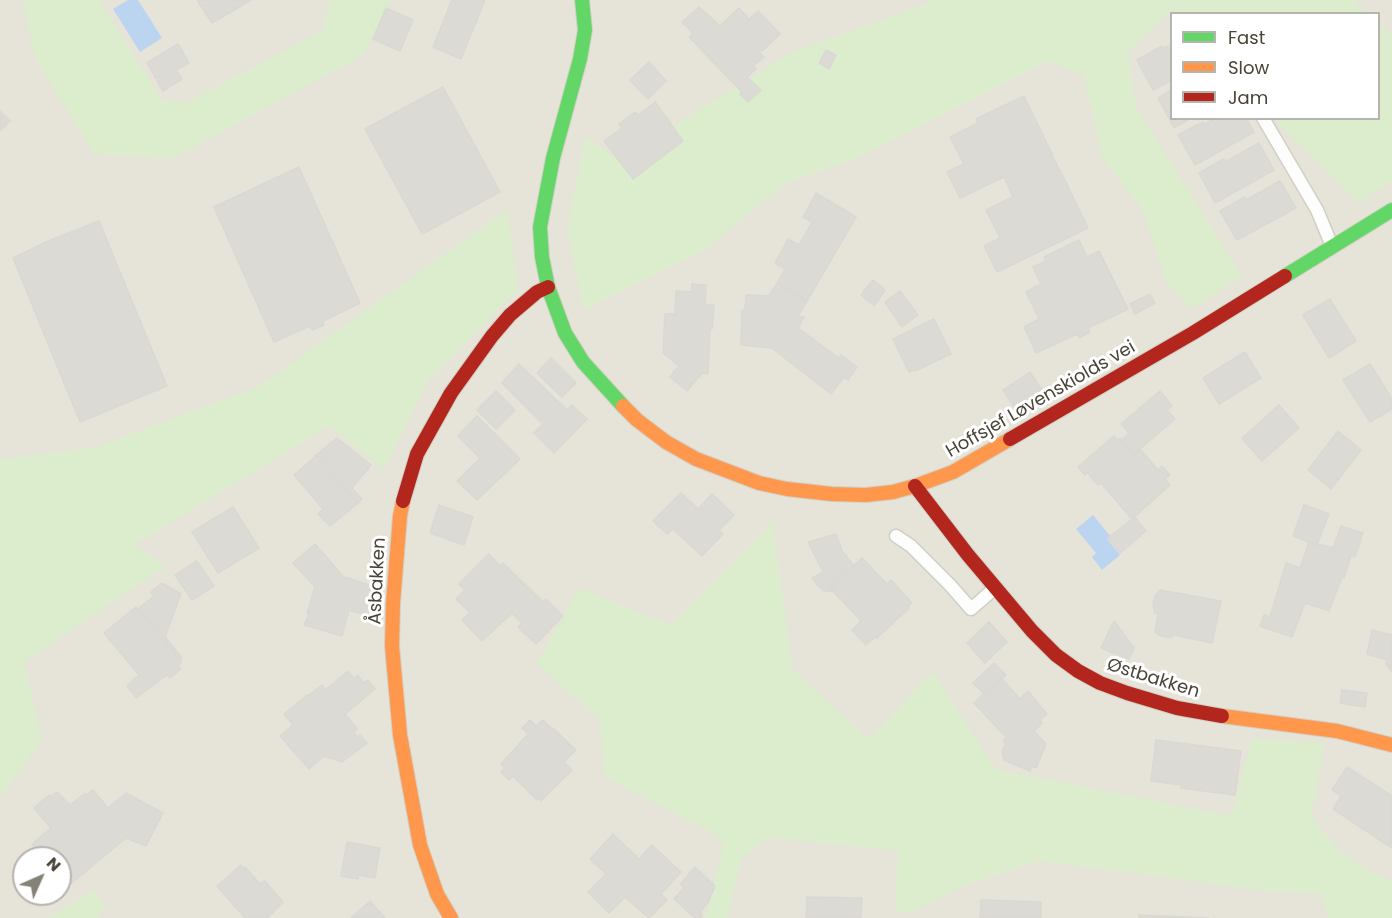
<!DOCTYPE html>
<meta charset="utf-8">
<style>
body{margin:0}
#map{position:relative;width:1392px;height:918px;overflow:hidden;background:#f2f1ec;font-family:Poppins,sans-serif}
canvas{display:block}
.legend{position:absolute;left:1170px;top:12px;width:210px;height:108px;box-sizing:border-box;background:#fff;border:2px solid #b6b4af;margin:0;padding:8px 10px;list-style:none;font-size:18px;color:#494437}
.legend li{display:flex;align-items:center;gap:12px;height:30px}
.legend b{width:30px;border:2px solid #b6b4af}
.north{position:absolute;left:12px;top:846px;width:60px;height:60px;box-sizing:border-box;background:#fff;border:2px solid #b6b4af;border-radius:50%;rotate:45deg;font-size:16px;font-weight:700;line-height:24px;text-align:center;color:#494437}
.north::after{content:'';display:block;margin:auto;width:21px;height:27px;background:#848176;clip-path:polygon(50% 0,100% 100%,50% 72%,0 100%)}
</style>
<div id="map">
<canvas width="1392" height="918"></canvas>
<ul class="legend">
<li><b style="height:8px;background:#63d668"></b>Fast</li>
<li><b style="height:8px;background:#ff974d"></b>Slow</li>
<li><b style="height:8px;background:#b3261e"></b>Jam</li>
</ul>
<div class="north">N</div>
</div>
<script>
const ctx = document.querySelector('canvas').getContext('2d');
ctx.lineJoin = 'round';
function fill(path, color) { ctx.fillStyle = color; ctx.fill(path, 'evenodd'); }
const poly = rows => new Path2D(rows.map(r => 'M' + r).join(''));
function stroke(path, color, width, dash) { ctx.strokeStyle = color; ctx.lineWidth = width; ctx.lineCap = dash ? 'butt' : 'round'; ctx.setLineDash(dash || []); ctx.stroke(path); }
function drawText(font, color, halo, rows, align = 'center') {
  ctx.font = font + ' Poppins,sans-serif'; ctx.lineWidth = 6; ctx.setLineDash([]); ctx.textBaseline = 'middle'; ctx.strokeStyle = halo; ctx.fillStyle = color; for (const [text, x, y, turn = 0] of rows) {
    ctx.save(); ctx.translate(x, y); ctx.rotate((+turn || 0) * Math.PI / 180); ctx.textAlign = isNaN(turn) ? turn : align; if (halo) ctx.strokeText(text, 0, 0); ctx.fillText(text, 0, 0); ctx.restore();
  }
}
const residential = poly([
 [0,0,1392,0,1392,918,0,918],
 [1172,14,1378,14,1378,118,1172,118],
 [24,858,60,858,60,894,24,894]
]);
const green = poly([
 [23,0,99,0,163,101,188,102,322,31,329,0,391,0,363,55,172,159,94,154,35,58],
 [936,0,1356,0,1356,3,1367,13,1172,14,1171,17,1168,13,1128,52,1136,107,1242,276,1193,309,1166,282,1144,212,1102,158,1084,75,1048,61,853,160,786,183,706,249,583,310,567,227,585,136,619,160,788,54],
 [1379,24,1392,36,1392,181,1359,203,1274,119,1378,118],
 [508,209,518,290,428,380,384,469,330,426,134,545,166,566,24,662,42,740,0,798,0,460,96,447,258,387],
 [773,522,792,669,869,739,933,671,995,769,1231,816,1252,738,1324,743,1315,802,1310,811,1318,826,1339,850,1371,872,1392,881,1392,918,1328,918,1322,894,1276,892,1039,861,961,887,911,913,895,911,898,851,769,838,741,859,728,918,705,918,723,847,719,836,606,778,599,717,536,664,579,588,670,625],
 [94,891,105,905,98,918,47,918]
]);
const water = poly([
 [128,0,138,0,162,38,140,52,113,9],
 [1093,515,1110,536,1107,539,1120,555,1102,570,1092,557,1096,553,1076,529]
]);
const building = poly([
 [197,0,251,0,212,23,197,0],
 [452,0,485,0,461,59,433,47,452,0],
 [699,7,720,26,739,8,749,19,758,11,780,34,762,51,761,50,759,52,764,57,753,66,756,69,747,77,761,90,748,102,740,94,742,92,689,37,693,33,682,22,699,7],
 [386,8,413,20,400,51,373,39,386,8],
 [178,44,189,63,176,70,182,79,163,91,157,81,164,78,162,76,156,79,147,63,178,44],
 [1172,44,1172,80,1153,90,1137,60,1162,46,1163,49,1172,44],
 [826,50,836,55,829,69,819,63,826,50],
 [649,62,666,81,648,99,630,80,649,62],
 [443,87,500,192,422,234,365,129,443,87],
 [1172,90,1172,118,1191,118,1174,128,1158,98,1172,90],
 [1024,96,1052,154,1047,157,1052,155,1059,169,1053,171,1060,170,1088,228,997,272,984,246,1000,238,986,210,1013,197,1004,177,960,198,947,172,964,164,950,137,978,123,976,119,1024,96],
 [655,102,683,141,633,179,604,141,622,128,619,124,635,112,638,115,655,102],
 [0,111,10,121,0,131,0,111],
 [1215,118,1246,118,1254,132,1195,165,1178,135,1203,122,1204,125,1215,118],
 [1259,143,1274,170,1215,203,1199,173,1224,159,1225,162,1259,143],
 [299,167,360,303,323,321,324,325,312,330,310,326,274,342,214,207,299,167],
 [1280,181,1296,208,1237,240,1220,211,1245,197,1246,200,1280,181],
 [816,193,856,217,807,301,777,283,785,269,775,263,788,239,799,245,812,222,803,217,816,193],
 [99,221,167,386,80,422,13,258,48,241,99,221],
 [1079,240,1087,257,1099,251,1128,309,1088,328,1090,332,1079,338,1077,334,1036,353,1024,327,1039,319,1026,292,1041,284,1033,267,1046,261,1044,257,1079,240],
 [873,280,885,290,874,306,861,295,873,280],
 [777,283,807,301,798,316,804,317,798,328,839,358,841,355,857,367,848,380,844,377,831,394,772,348,741,345,742,310,745,310,746,295,769,296,777,283],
 [692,284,706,285,705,305,714,305,712,329,710,328,708,374,702,373,687,391,670,377,679,366,663,353,665,314,675,314,676,291,692,292,692,284],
 [900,291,918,315,902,327,885,302,900,291],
 [1150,294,1155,303,1135,314,1130,304,1150,294],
 [1330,299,1356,341,1329,358,1303,315,1330,299],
 [934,319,951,354,915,371,914,370,909,372,893,339,934,319],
 [1245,352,1261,378,1219,404,1203,378,1245,352],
 [551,358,576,383,562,397,537,373,551,358],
 [519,364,567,410,572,405,587,419,554,453,534,433,543,424,502,383,519,364],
 [1370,364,1392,399,1392,409,1370,422,1343,380,1370,364],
 [1030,372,1042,390,1015,408,1003,390,1030,372],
 [496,391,515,410,496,429,477,410,496,391],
 [1160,391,1172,406,1167,410,1175,419,1134,454,1122,440,1129,433,1121,424,1160,391],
 [1279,405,1299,428,1262,461,1242,438,1279,405],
 [477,416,520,459,477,500,457,481,480,458,458,436,477,416],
 [1338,431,1361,450,1331,489,1308,470,1338,431],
 [1114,436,1118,441,1120,438,1134,454,1140,449,1158,470,1162,466,1170,475,1165,479,1170,485,1132,519,1101,483,1098,485,1087,472,1085,475,1078,467,1114,436],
 [337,438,371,465,352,488,362,499,358,503,317,455,315,456,337,438],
 [317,455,358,503,330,526,318,514,323,509,294,475,317,455],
 [681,493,698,509,712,494,734,515,719,530,723,534,702,556,673,529,667,534,653,521,681,493],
 [439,505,473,517,464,545,430,533,439,505],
 [1304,505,1329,514,1317,545,1293,536,1304,505],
 [233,507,259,548,218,573,192,532,233,507],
 [1135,517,1146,531,1120,553,1108,538,1135,517],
 [1341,526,1363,533,1355,557,1351,556,1344,578,1342,577,1329,611,1305,603,1292,637,1260,626,1264,615,1270,617,1286,563,1300,568,1309,542,1333,548,1341,526],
 [836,534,842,551,854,566,830,588,833,591,824,591,818,586,812,578,823,572,808,542,836,534],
 [315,544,344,577,376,587,368,616,349,610,342,636,304,625,309,614,307,613,315,587,293,563,315,544],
 [489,554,500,566,503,563,543,602,546,599,563,616,536,644,518,627,522,623,512,613,482,641,462,620,470,613,456,599,465,590,459,584,489,554],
 [862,558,887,584,891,580,912,603,908,606,909,608,877,638,875,637,866,645,852,630,861,621,830,588,862,558],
 [197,561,214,586,192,600,175,575,197,561],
 [162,583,181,594,165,637,182,658,180,660,138,609,154,596,151,592,162,583],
 [1160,590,1221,601,1212,643,1174,635,1171,638,1161,636,1155,632,1158,614,1155,613,1153,605,1155,596,1160,590],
 [136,607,181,662,178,666,181,669,170,678,167,675,136,698,127,686,139,675,104,633,136,607],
 [1114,621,1134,648,1129,659,1101,648,1114,621],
 [989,622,1007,642,985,663,967,643,989,622],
 [1372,630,1392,635,1392,672,1386,664,1387,660,1367,654,1372,630],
 [994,663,1006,675,984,694,973,683,994,663],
 [348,671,354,679,358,675,364,683,368,680,375,689,345,714,357,729,354,732,357,737,360,735,367,743,342,762,324,756,309,769,280,736,293,725,284,714,307,695,308,696,322,685,325,690,348,671],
 [1001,678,1020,699,1028,691,1047,714,1040,720,1042,723,1034,731,1046,744,1036,768,1032,766,1030,771,1004,760,1002,750,1006,744,1003,741,1006,737,974,703,1001,678],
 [1342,690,1367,693,1365,707,1340,703,1342,690],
 [530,720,536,726,543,720,552,729,553,728,576,750,564,762,572,770,541,801,539,798,537,800,513,776,509,780,501,772,505,768,501,764,528,734,522,728,530,720],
 [1156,740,1241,751,1235,795,1181,788,1181,785,1151,781,1156,740],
 [1347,767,1392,796,1392,848,1333,809,1341,796,1332,790,1347,767],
 [93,790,108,808,126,793,163,813,146,846,126,838,67,887,60,879,60,858,43,858,32,844,51,828,34,808,49,795,50,797,57,792,70,805,85,793,86,795,93,790],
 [613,834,639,859,652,845,681,872,661,894,667,900,649,918,625,897,609,913,588,892,606,874,590,859,613,834],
 [347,842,380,848,375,878,358,875,358,879,341,876,347,842],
 [241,865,243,868,245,867,260,884,265,881,283,902,267,918,245,918,217,886,241,865],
 [695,867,715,886,708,903,700,912,702,914,701,918,695,918,674,899,684,888,680,884,695,867],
 [807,897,862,898,861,918,806,918,807,897],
 [981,900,1041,902,1041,918,980,918,981,900],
 [370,901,385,918,351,918,370,901],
 [1139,915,1209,918,1139,918,1139,915]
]);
const lane = poly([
 [1263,118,1317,210,1332,246],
 [896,536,911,546,950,585,971,609,995,588]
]);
const fast = poly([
 [582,0,585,30,580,59,553,158,540,227,542,257,548,287,565,333,583,362,623,406],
 [1285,276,1392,210]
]);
const slow = poly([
 [623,406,637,420,666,442,696,459,759,483,787,489,832,494,866,495,893,492,915,486,953,472,1010,439],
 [403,501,400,516,393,603,392,646,400,735,420,845,437,894,451,918],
 [1222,716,1337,731,1392,745]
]);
const jam = poly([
 [1010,439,1193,333,1285,276],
 [915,486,968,555,1032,631,1056,655,1078,671,1100,683,1127,693,1177,708,1222,716],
 [403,501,417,454,451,393,492,336,510,315,537,292,548,287]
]);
const streetNames = [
 ["Hoffsjef Løvenskiolds vei",1041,400,-30],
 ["Åsbakken",378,581,-87],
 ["Østbakken",1153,679,17]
];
fill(residential, '#e6e3d9');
fill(green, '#dbedcc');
fill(water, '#bbd5f0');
fill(building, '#dcdad4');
stroke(building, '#dad8d2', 1.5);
stroke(lane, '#d0cfc9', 15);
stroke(fast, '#d2d0c3', 16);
stroke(slow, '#d2d0c3', 16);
stroke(jam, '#d2d0c3', 16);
stroke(lane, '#fdfdfc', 12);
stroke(fast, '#63d668', 14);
stroke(slow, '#ff974d', 14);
stroke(jam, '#b3261e', 14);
drawText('18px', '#494437', '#fff', streetNames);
</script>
